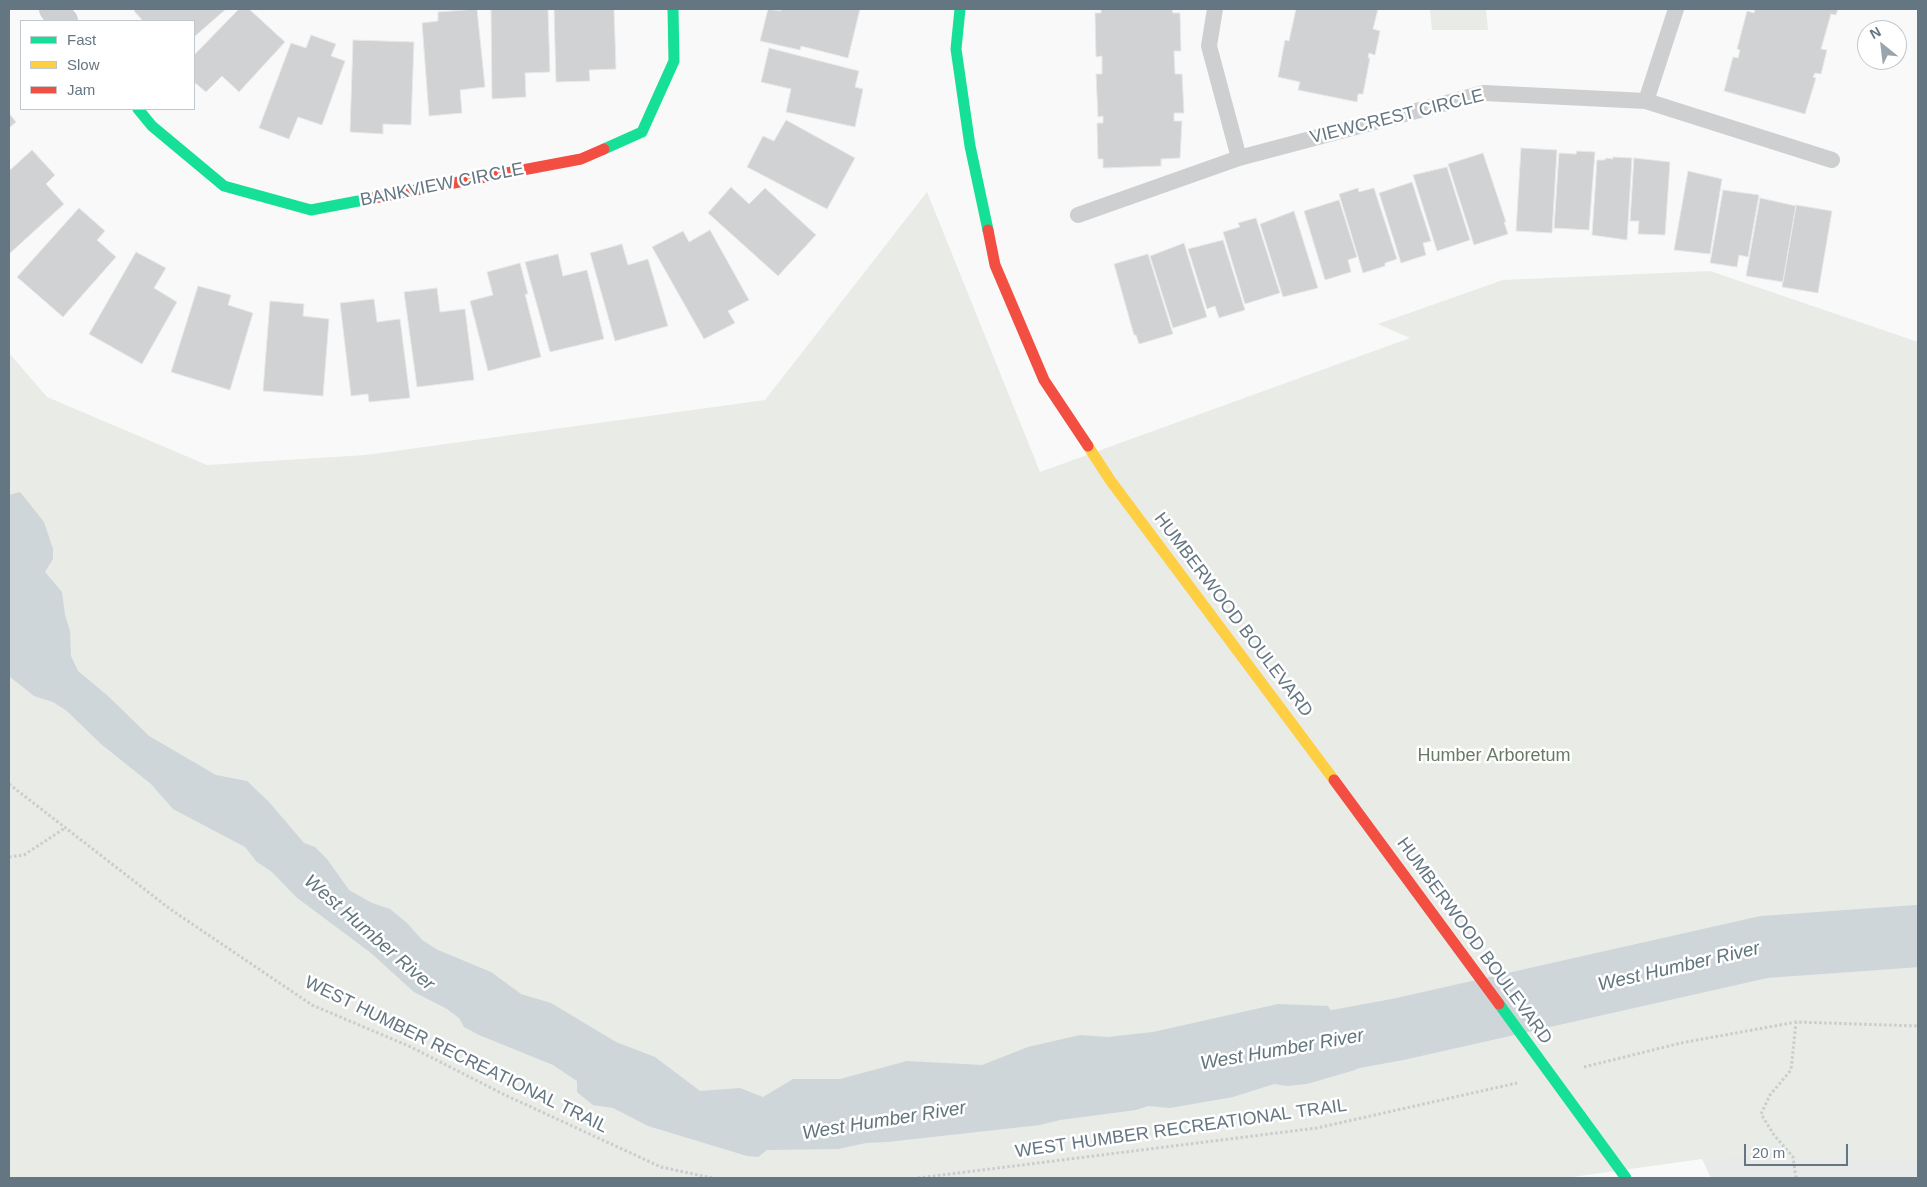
<!DOCTYPE html>
<style>
body{margin:0}
#map{position:relative;width:1927px;height:1187px;overflow:hidden;background:#f9f9f9;font-family:Arial,sans-serif}
canvas{display:block}
.frame{position:absolute;inset:0;border:10px solid #657683;pointer-events:none}
.legend{position:absolute;left:20px;top:20px;width:175px;height:90px;box-sizing:border-box;background:#fff;border:1px solid #c1c8cd;margin:0;padding:6px 9px;list-style:none;font-size:15px;color:#657683}
.legend li{display:flex;align-items:center;gap:10px;height:25px}
.legend b{width:25px;border:1px solid #c1c8cd}
.north{position:absolute;left:1857px;top:20px;width:50px;height:50px;box-sizing:border-box;background:#fff;border:1px solid #c1c8cd;border-radius:50%;rotate:331deg;font-size:14px;font-weight:700;line-height:20px;text-align:center;color:#657683}
.north::after{content:'';display:block;margin:auto;width:18px;height:22px;background:#99a4ac;clip-path:polygon(50% 0,100% 100%,50% 72%,0 100%)}
.scale{position:absolute;left:1744px;top:1144px;width:104px;height:22px;box-sizing:border-box;border:2px solid #657683;border-top:0;padding-left:6px;font-size:15px;line-height:18px;white-space:nowrap;color:#657683;-webkit-text-stroke:4px #fff;paint-order:stroke}
</style>
<div id="map">
<canvas width="1927" height="1187"></canvas>
<div class="frame"></div>
<ul class="legend">
<li><b style="height:6px;background:#16e098"></b>Fast</li>
<li><b style="height:6px;background:#ffcf43"></b>Slow</li>
<li><b style="height:6px;background:#f24e42"></b>Jam</li>
</ul>
<div class="north">N</div>
<div class="scale">20 m</div>
</div>
<script>
const ctx = document.querySelector('canvas').getContext('2d');
ctx.lineJoin = 'round';
function fill(path, color) { ctx.fillStyle = color; ctx.fill(path, 'evenodd'); }
const poly = rows => new Path2D(rows.map(r => 'M' + r).join(''));
function stroke(path, color, width, dash) { ctx.strokeStyle = color; ctx.lineWidth = width; ctx.lineCap = dash ? 'butt' : 'round'; ctx.setLineDash(dash || []); ctx.stroke(path); }
function drawText(font, color, halo, rows, align = 'center') {
  ctx.font = font + ' Arial,sans-serif'; ctx.lineWidth = 5; ctx.setLineDash([]); ctx.textBaseline = 'middle'; ctx.strokeStyle = halo; ctx.fillStyle = color; for (const [text, x, y, turn = 0] of rows) {
    ctx.save(); ctx.translate(x, y); ctx.rotate((+turn || 0) * Math.PI / 180); ctx.textAlign = isNaN(turn) ? turn : align; if (halo) ctx.strokeText(text, 0, 0); ctx.fillText(text, 0, 0); ctx.restore();
  }
}
const built = poly([
 [1914,1150,1918,1150,1918,1178,1711,1178,1702,1159]
]);
const green = poly([
 [1430,9,1486,9,1488,30,1432,30],
 [927,192,1040,472,1410,338,1378,324,1503,280,1710,271,1918,342,1918,1162,1737,1158,1702,1159,1565,1178,9,1178,9,353,47,397,207,465,366,455,765,400]
]);
const water = poly([
 [20,492,44,522,53,549,53,559,45,572,62,592,65,615,70,631,71,656,78,671,108,696,149,736,216,775,247,781,269,802,304,843,315,847,327,859,349,890,372,903,390,909,407,923,422,940,438,950,491,972,521,994,551,1003,616,1042,655,1057,700,1091,740,1088,763,1097,793,1079,840,1079,907,1061,982,1065,1028,1047,1080,1035,1108,1037,1153,1032,1278,1004,1328,1006,1364,1062,1355,1070,1307,1084,1287,1086,1274,1084,1233,1097,1170,1108,1148,1106,1136,1110,1060,1120,1040,1125,887,1142,866,1143,838,1149,767,1150,758,1157,747,1156,648,1126,613,1108,593,1105,577,1092,577,1081,553,1065,479,1035,464,1027,459,1018,447,1009,414,992,371,953,296,897,272,872,257,862,245,847,173,809,151,784,101,744,67,711,53,702,34,696,9,676,9,495]
]);
const river = poly([
 [1265,1054,1400,1029,1764,947,1918,936]
]);
const building = poly([
 [136,9,226,9,194,37,194,21,143,21,134,11,136,9],
 [239,9,249,9,285,42,239,92,222,76,206,92,194,82,194,55,239,9],
 [477,9,485,87,460,90,462,113,429,116,422,23,438,21,438,12,477,9],
 [491,9,548,9,550,72,525,73,526,97,492,99,491,9],
 [554,9,614,9,616,69,589,70,590,81,556,82,554,9],
 [768,9,781,11,781,9,860,9,848,58,801,46,800,50,760,41,768,9],
 [1101,9,1172,9,1173,13,1180,13,1181,51,1174,51,1175,74,1182,74,1184,113,1174,113,1174,121,1182,121,1180,158,1161,159,1161,166,1103,168,1103,159,1098,159,1097,123,1103,123,1103,116,1098,117,1096,74,1102,74,1102,56,1096,57,1095,13,1101,13,1101,9],
 [1296,9,1378,9,1373,29,1380,31,1375,55,1369,53,1368,58,1370,58,1363,94,1358,94,1357,102,1298,90,1300,82,1278,77,1285,40,1289,41,1296,9],
 [1755,9,1838,9,1836,15,1831,14,1821,49,1827,50,1821,74,1815,73,1813,77,1816,78,1805,114,1724,91,1733,57,1738,58,1740,50,1737,49,1747,11,1754,13,1755,9],
 [311,35,336,44,331,56,345,61,322,125,298,117,289,139,259,128,291,43,306,48,311,35],
 [353,40,414,42,411,125,383,124,383,134,350,132,353,40],
 [769,48,859,71,855,87,863,89,855,127,786,112,791,89,761,82,769,48],
 [9,113,16,122,9,128,9,113],
 [786,120,855,158,827,209,747,167,763,136,774,141,786,120],
 [1521,148,1557,150,1552,233,1516,231,1521,148],
 [32,150,55,175,46,184,64,204,9,254,9,171,32,150],
 [1577,151,1595,152,1589,230,1554,228,1559,153,1576,154,1577,151],
 [1483,153,1506,222,1504,222,1508,234,1474,245,1448,164,1483,153],
 [1613,157,1632,158,1627,240,1592,235,1597,160,1605,160,1606,158,1613,159,1613,157],
 [1634,158,1670,162,1665,235,1638,234,1639,221,1630,221,1634,158],
 [1447,167,1470,240,1437,251,1413,175,1447,167],
 [1688,171,1722,179,1710,254,1674,250,1688,171],
 [1412,182,1431,241,1423,243,1426,255,1401,263,1379,193,1412,182],
 [731,187,749,204,765,188,816,235,778,276,708,213,731,187],
 [1358,188,1359,192,1374,188,1397,259,1385,263,1385,266,1363,273,1339,194,1358,188],
 [1723,190,1759,195,1748,257,1739,255,1737,267,1710,263,1723,190],
 [1760,198,1796,206,1783,282,1746,276,1760,198],
 [1339,200,1357,257,1348,260,1351,272,1325,280,1304,211,1339,200],
 [1796,205,1832,211,1818,293,1782,287,1796,205],
 [79,208,105,231,97,240,116,257,63,317,17,277,79,208],
 [1294,211,1318,288,1283,297,1260,224,1294,211],
 [1256,218,1280,293,1245,304,1223,232,1240,227,1238,223,1256,218],
 [710,230,749,300,728,311,735,323,704,339,652,247,683,231,689,242,710,230],
 [1223,240,1245,310,1219,318,1215,306,1207,309,1188,249,1223,240],
 [1184,243,1207,317,1173,328,1150,256,1184,243],
 [622,244,628,265,648,259,668,326,615,341,590,253,622,244],
 [136,252,166,268,154,288,177,302,142,364,89,334,136,252],
 [558,254,563,276,587,270,604,339,550,352,525,262,558,254],
 [1148,254,1173,334,1139,344,1136,335,1134,335,1114,264,1148,254],
 [520,263,528,294,525,294,541,357,488,371,470,301,493,295,487,272,520,263],
 [198,286,231,295,228,305,253,313,230,390,171,372,198,286],
 [437,288,440,312,465,309,474,380,417,387,404,292,437,288],
 [374,299,377,322,400,319,410,398,369,402,368,394,351,396,340,303,374,299],
 [270,301,304,304,303,316,329,319,323,396,263,391,270,301]
]);
const path = poly([
 [9,784,170,909,312,1005,411,1047,505,1095,661,1167,712,1178],
 [9,857,24,855,65,828],
 [1584,1067,1681,1043,1796,1022,1918,1026],
 [918,1178,1317,1128,1517,1083],
 [1796,1178,1793,1157,1774,1135,1761,1114,1770,1095,1791,1070,1796,1022]
]);
const lane = poly([
 [1215,9,1209,46,1239,158],
 [1646,101,1676,9],
 [1078,215,1239,158,1484,93,1646,101,1832,160]
]);
const street = poly([
 [53,9,64,21]
]);
const fast = poly([
 [960,9,956,49,970,146,988,230],
 [138,109,152,126,224,186,311,210,374,198],
 [604,149,642,132,674,61,673,9],
 [1499,1004,1626,1178]
]);
const slow = poly([
 [1088,446,1110,480,1334,780]
]);
const jam = poly([
 [374,198,581,159,604,149],
 [988,230,995,265,1044,380,1088,446],
 [1334,780,1499,1004]
]);
const streetNames = [
 ["VIEWCREST CIRCLE",1397,117,-14],
 ["BANKVIEW CIRCLE",442,185,-11],
 ["HUMBERWOOD BOULEVARD",1233,615,53],
 ["HUMBERWOOD BOULEVARD",1474,941,54],
 ["WEST HUMBER RECREATIONAL TRAIL",456,1055,26],
 ["WEST HUMBER RECREATIONAL TRAIL",1181,1129,-8]
];
const parkNames = [
 ["Humber Arboretum",1494,756]
];
const waterNames = [
 ["West Humber River",369,933,41],
 ["West Humber River",1679,967,-13],
 ["West Humber River",1282,1050,-10],
 ["West Humber River",884,1121,-9]
];
fill(built, '#e8e9e9');
fill(green, '#e8ebe6');
fill(water, '#ced6d9');
stroke(river, '#ced6d9', 62);
fill(building, '#d0d2d3');
stroke(building, '#e8e8e8', 1);
stroke(path, '#cbcccd', 3, [2.5, 2.5]);
stroke(lane, '#cecfd0', 16);
stroke(street, '#cecfd0', 28);
stroke(fast, '#16e098', 11);
stroke(slow, '#ffcf43', 11);
stroke(jam, '#f24e42', 11);
drawText('18px', '#657683', '#fff', streetNames);
drawText('18px', '#687a64', '#fff', parkNames);
drawText('italic 19px', '#60757c', '#fff', waterNames);
</script>
